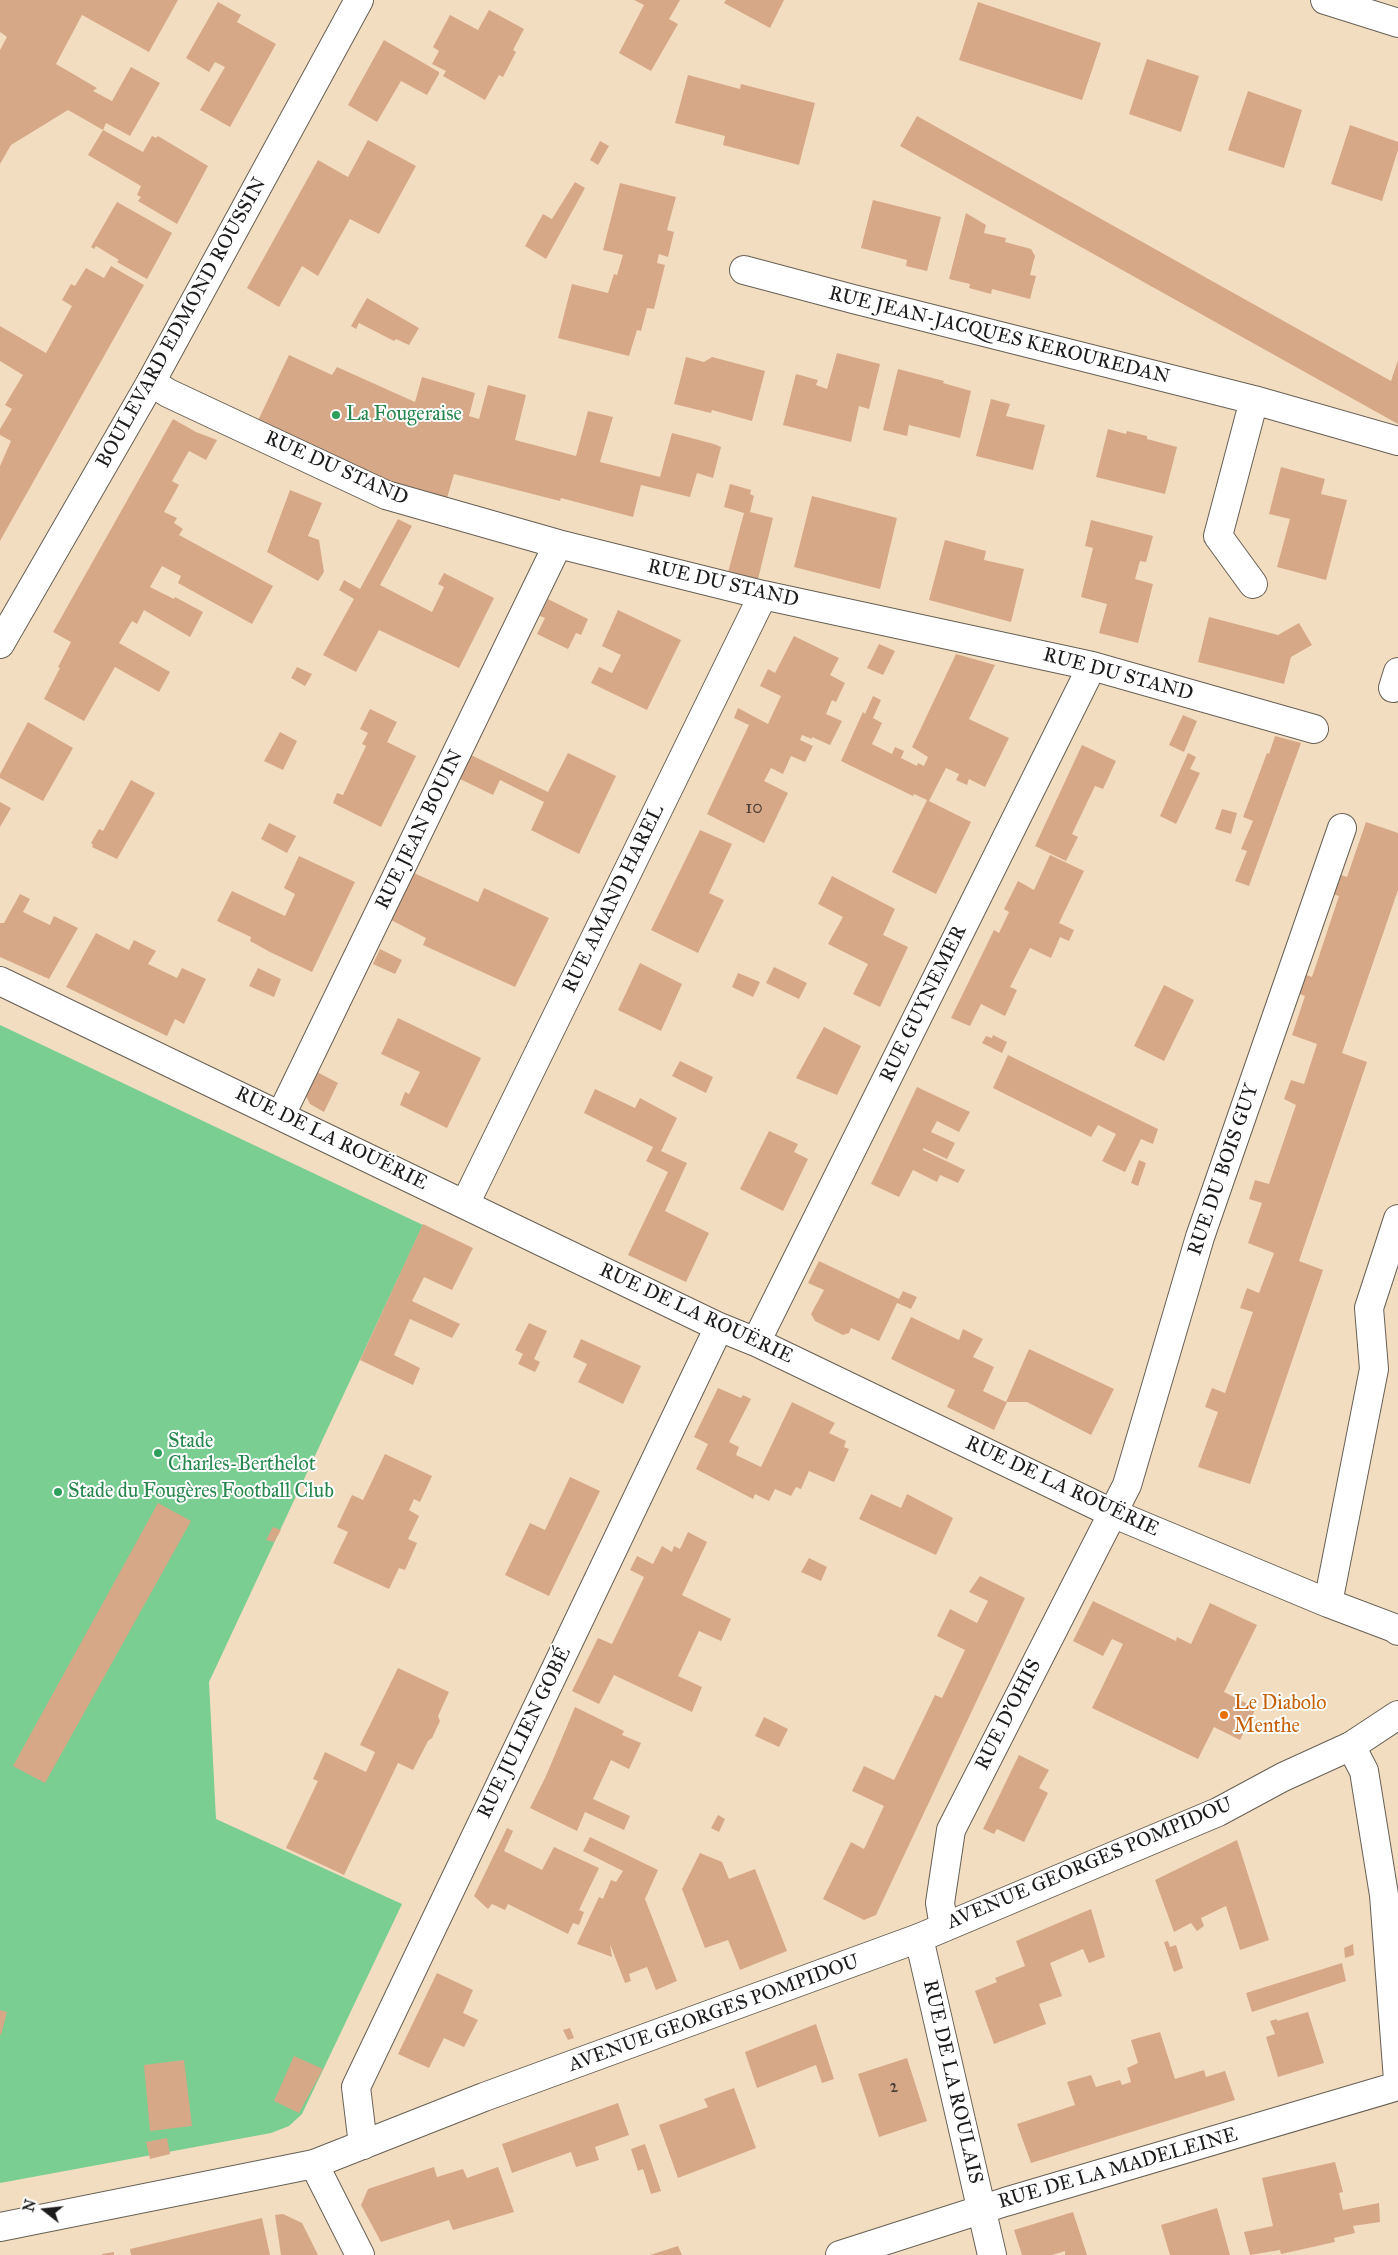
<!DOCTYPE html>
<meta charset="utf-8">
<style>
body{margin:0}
#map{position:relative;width:1398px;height:2255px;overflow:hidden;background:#f3ddc0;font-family:"IM FELL Great Primer",serif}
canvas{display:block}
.north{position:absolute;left:20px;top:2185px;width:50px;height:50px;-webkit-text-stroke:4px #fff;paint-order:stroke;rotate:286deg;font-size:14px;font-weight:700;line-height:20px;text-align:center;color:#1c1c1c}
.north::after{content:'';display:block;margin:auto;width:18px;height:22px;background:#1c1c1c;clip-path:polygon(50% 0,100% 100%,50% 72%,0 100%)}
</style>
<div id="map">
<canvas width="1398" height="2255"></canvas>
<div class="north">N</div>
</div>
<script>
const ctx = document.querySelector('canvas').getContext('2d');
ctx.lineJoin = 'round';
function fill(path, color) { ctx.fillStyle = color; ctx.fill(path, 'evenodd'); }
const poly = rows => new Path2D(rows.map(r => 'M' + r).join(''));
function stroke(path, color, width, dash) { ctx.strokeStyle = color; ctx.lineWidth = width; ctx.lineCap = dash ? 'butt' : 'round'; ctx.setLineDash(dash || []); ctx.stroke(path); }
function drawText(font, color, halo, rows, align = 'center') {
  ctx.font = font + ' "IM FELL Great Primer",serif'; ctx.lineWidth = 4; ctx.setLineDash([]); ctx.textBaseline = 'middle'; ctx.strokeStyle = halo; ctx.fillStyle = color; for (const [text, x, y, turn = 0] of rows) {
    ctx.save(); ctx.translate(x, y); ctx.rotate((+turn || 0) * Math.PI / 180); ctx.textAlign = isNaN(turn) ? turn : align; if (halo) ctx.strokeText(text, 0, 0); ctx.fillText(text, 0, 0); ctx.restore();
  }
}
const green = poly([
 [0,1025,423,1225,209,1682,216,1819,402,1904,302,2114,289,2126,271,2133,0,2183]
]);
const building = poly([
 [0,0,178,0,149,52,82,15,56,64,97,88,93,91,112,101,131,67,160,83,130,136,106,123,103,130,143,152,152,136,156,138,158,136,208,166,177,224,138,201,141,197,137,195,141,186,88,155,103,130,68,110,11,145,0,164,0,50,7,37,0,32],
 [634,0,680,0,669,19,678,24,651,71,619,53,644,5],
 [726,0,784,0,770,28,724,3],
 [218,2,241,15,237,22,276,44,230,127,200,110,225,67,215,62,209,72,186,58],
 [978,2,1101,43,1082,100,959,60],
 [489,10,524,29,513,50,516,52,503,77,499,75,485,100,443,76,446,71,432,64,439,51,433,47,450,15,478,30],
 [384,40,439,72,439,74,427,95,401,81,377,122,348,105],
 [1147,59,1199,76,1181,132,1129,114],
 [688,75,740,89,741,84,815,103,799,165,723,145,725,136,675,123],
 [1248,91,1302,110,1284,168,1228,150],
 [917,116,1391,381,1398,360,1398,424,900,146],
 [1350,125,1398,142,1398,150,1382,201,1331,184],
 [368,140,416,166,379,234,350,219,318,276,302,266,279,307,247,288,318,160,348,177],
 [600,141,609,146,598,165,590,160],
 [575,182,585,188,546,259,525,246,543,214,552,219],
 [620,183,676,197,667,230,674,232,668,257,659,254,657,263,665,265,654,309,647,308,641,331,637,330,629,356,558,338,572,284,608,293,614,274,617,275,623,255,603,250],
 [873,200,941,217,927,271,906,266,907,260,861,248],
 [117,202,172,233,147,279,117,262,119,260,96,246,94,249,91,247],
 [966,213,986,225,984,233,1006,238,1005,242,1031,249,1035,256,1030,275,1036,276,1030,299,992,289,991,294,969,288,970,284,949,279],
 [111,266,144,285,0,541,0,466,11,441,0,435,0,429,12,409,5,405,23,375,0,361,0,326,46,353,72,306,62,300,71,284,75,286,86,268,104,278],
 [367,298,419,328,409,345,396,339,394,341,359,323,356,329,351,326],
 [837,353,880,364,869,409,859,406,851,442,783,425,796,374,818,380,816,385,827,389],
 [289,355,332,375,337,367,415,402,422,377,475,393,469,416,479,419,488,385,526,395,515,440,576,456,588,411,613,417,600,462,660,477,672,433,714,444,721,447,713,478,697,473,690,497,641,485,633,517,561,498,560,501,454,474,445,505,254,429],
 [686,357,704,362,712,357,765,371,752,421,712,410,711,413,674,404],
 [898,369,944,381,943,383,971,391,960,438,909,425,907,436,883,430],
 [991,399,1010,404,1006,416,1045,425,1033,470,976,456],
 [173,419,196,432,217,440,206,460,189,451,172,481,179,485,164,512,177,518,174,523,183,529,179,535,273,586,252,624,178,583,181,576,162,566,150,587,174,599,175,597,203,612,190,637,144,610,137,624,132,621,119,643,170,672,159,692,115,667,84,721,44,699,60,668,58,667,71,642,53,632],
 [1108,429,1126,434,1127,431,1147,436,1147,439,1177,447,1165,494,1096,477],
 [1281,467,1325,479,1321,494,1347,500,1326,580,1277,567,1290,519,1269,514],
 [730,484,751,490,750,494,754,496,750,512,773,518,757,583,727,576,744,513,724,507],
 [290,490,322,503,308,536,319,540,324,572,318,581,267,552],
 [812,496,897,518,880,589,794,567],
 [398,519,412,526,380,585,432,612,444,587,438,584,444,573,494,598,459,668,379,630,356,672,323,655,354,599,339,590,344,580,360,589],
 [1091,520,1153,536,1146,562,1140,561,1135,579,1153,584,1138,643,1099,633,1107,604,1081,597,1093,548,1085,546],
 [945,540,986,551,984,560,1024,569,1011,622,929,600],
 [548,599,588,619,581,635,576,633,568,649,537,634,545,618,540,616],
 [618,610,681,640,647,710,591,683,599,667,612,673,621,655,602,646],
 [1209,617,1278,635,1299,623,1312,645,1291,657,1284,684,1198,662],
 [794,636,839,658,830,675,845,683,836,702,832,700,826,714,842,721,830,745,812,737,812,739,802,735,800,740,813,746,805,762,791,756,783,774,771,768,764,781,788,793,764,843,707,814,749,725,734,718,738,708,768,724,781,696,760,686,768,669,775,673],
 [879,644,895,651,883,675,867,668],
 [956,654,995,665,969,719,1009,738,985,787,969,779,967,785,956,780,959,774,946,768,929,801,971,822,936,894,892,872,927,800,914,794,913,796,841,761,862,714,863,712,865,714,873,696,881,700,873,718,882,723,872,744,892,754,895,747,904,751,901,758,917,766,918,763,924,766,928,757,912,747],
 [297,667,312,674,305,686,291,678],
 [370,709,397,722,387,742,416,756,381,827,333,803,337,793,343,795,366,746,362,744,368,733,360,729],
 [1183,715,1197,721,1184,752,1169,745],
 [28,722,73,748,43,801,0,778,0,774],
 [280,732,297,741,283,770,264,761],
 [1275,736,1301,743,1249,886,1235,881,1247,851,1241,849,1253,821,1243,817,1267,753,1269,754],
 [1082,745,1116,761,1103,789,1095,786,1072,834,1078,837,1066,861,1035,846],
 [568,753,616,776,579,854,531,830,544,802,500,780,493,795,460,779,471,755,548,792],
 [1188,753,1196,757,1190,769,1200,773,1176,824,1160,816],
 [131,780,155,793,117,859,92,847,93,845,91,843,99,829,103,831],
 [0,802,11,808,0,827],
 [1222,809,1237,813,1231,834,1215,829],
 [1366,822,1398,833,1398,890,1342,1053,1367,1062,1299,1261,1323,1270,1250,1484,1198,1467,1218,1412,1205,1407,1212,1388,1225,1393,1253,1312,1240,1308,1247,1288,1259,1293,1274,1253,1248,1243,1262,1203,1249,1199,1255,1180,1269,1184,1296,1105,1284,1099,1291,1080,1304,1084,1317,1044,1292,1035,1305,996,1290,990,1297,972,1312,977,1339,896,1325,892,1332,872,1347,877],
 [269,823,296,836,287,853,261,839],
 [700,830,732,844,709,893,724,900,698,953,651,930],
 [1050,855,1084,871,1059,923,1074,930,1069,941,1060,937,1051,958,1030,948,1010,987,1017,990,1005,1016,981,1004,970,1026,951,1018,994,930,999,933,1009,912,1004,909,1018,881,1034,890],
 [299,856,355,882,312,972,270,952,250,941,251,937,217,921,232,891,285,916,295,894,284,888],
 [414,873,478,902,484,888,549,918,515,987,423,945,426,938,391,920],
 [832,876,895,909,883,935,908,947,880,1007,853,994,868,964,828,944,843,917,818,904],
 [20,894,30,899,23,912,50,925,54,916,78,928,49,979,0,957,0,923,4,923],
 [96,933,129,950,134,940,156,951,148,964,177,978,182,968,206,979,184,1024,175,1019,167,1036,66,987],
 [380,949,402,960,395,974,373,964],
 [640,963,682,984,661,1031,618,1010],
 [774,967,807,983,799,999,766,983],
 [258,968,281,979,274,997,249,986],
 [738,973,760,982,753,997,732,987],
 [1164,985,1194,1000,1164,1061,1134,1046],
 [398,1018,481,1058,447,1128,400,1105,405,1092,409,1094,420,1072,381,1054],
 [824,1027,861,1046,837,1095,796,1078],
 [993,1035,1007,1042,1002,1053,982,1043,986,1036,992,1038],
 [1008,1055,1158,1129,1153,1144,1141,1139,1125,1172,1102,1161,1116,1134,1098,1125,1091,1137,993,1088],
 [680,1061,713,1077,706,1093,672,1076],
 [317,1072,338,1083,324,1112,310,1104,306,1096],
 [917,1087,970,1112,959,1132,937,1121,931,1132,955,1143,947,1159,923,1148,923,1150,965,1170,958,1183,940,1175,937,1182,913,1170,899,1197,871,1184],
 [595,1089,635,1108,640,1098,677,1118,661,1151,687,1163,665,1211,709,1233,686,1282,628,1255,668,1172,646,1161,653,1147,584,1113],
 [769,1131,798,1144,794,1152,808,1159,783,1211,740,1189],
 [1139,1160,1146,1163,1138,1186,1131,1183],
 [423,1224,473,1248,452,1290,424,1277,412,1301,460,1324,452,1338,410,1319,394,1355,420,1368,413,1385,360,1360],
 [819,1261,899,1299,903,1291,917,1297,911,1309,897,1303,879,1341,851,1328,849,1333,843,1335,815,1321,811,1314,824,1290,808,1283],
 [911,1317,959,1340,963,1329,983,1339,973,1357,994,1367,983,1391,1006,1402,1029,1349,1114,1389,1091,1435,1027,1402,1007,1402,994,1430,947,1407,955,1390,891,1359],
 [529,1323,547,1331,534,1359,540,1362,535,1372,518,1364,523,1354,515,1350],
 [581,1339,641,1366,623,1404,578,1382,587,1364,573,1357],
 [718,1388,741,1398,743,1395,751,1399,729,1442,739,1447,736,1455,761,1467,792,1402,835,1423,829,1433,846,1441,844,1447,849,1449,834,1482,809,1471,801,1489,796,1487,791,1496,775,1489,769,1501,755,1494,753,1499,696,1469,708,1444,694,1437],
 [385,1454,432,1476,420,1502,414,1499,409,1510,419,1516,408,1539,417,1543,405,1570,399,1568,389,1589,333,1563,348,1532,337,1527,352,1495,363,1500],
 [570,1477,600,1491,549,1596,505,1575,530,1523,545,1530],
 [871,1494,901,1508,907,1494,953,1518,936,1555,859,1519],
 [158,1503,191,1521,45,1783,13,1766],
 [273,1527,281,1530,274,1542,266,1540],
 [688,1532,707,1542,682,1595,731,1619,721,1641,699,1631,678,1676,702,1687,692,1712,614,1675,599,1704,572,1691,598,1638,612,1644,644,1577,630,1570,637,1556,653,1564,662,1546,672,1552,674,1546,680,1549],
 [809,1558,827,1567,821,1581,801,1572],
 [980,1576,1025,1598,876,1915,864,1920,823,1899,851,1842,864,1849,884,1806,852,1791,864,1766,894,1780,935,1695,942,1698,965,1650,937,1636,950,1609,977,1623,988,1601,969,1592],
 [1093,1601,1176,1641,1177,1637,1191,1644,1210,1603,1257,1625,1224,1692,1256,1708,1240,1740,1214,1727,1198,1759,1092,1708,1123,1644,1112,1639,1103,1656,1073,1641],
 [398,1668,449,1692,438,1716,440,1721,432,1738,428,1741,413,1770,398,1763,344,1875,286,1848,318,1781,313,1779,325,1752,366,1772,375,1752,360,1745],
 [575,1707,624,1731,622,1735,641,1743,629,1769,611,1760,593,1799,630,1816,624,1830,585,1812,577,1831,530,1808,546,1776],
 [764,1717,788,1729,779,1747,755,1736],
 [1019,1755,1049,1770,1039,1788,1048,1793,1024,1842,997,1829,994,1834,983,1829],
 [718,1815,725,1819,719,1832,711,1828],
 [507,1828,513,1831,504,1851,542,1870,554,1847,599,1868,579,1910,584,1912,579,1925,573,1923,568,1934,508,1904,505,1910,492,1904,488,1909,474,1896],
 [590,1837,658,1870,645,1899,677,1981,656,1990,647,1967,629,1974,631,1981,625,1983,610,1944,612,1957,577,1944,599,1897,603,1899,611,1880,616,1882,623,1871,583,1851],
 [1237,1840,1269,1940,1240,1950,1226,1906,1201,1918,1204,1926,1197,1931,1191,1923,1174,1932,1155,1880],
 [700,1853,722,1862,729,1879,755,1869,787,1951,740,1970,728,1940,705,1948,682,1889],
 [1091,1909,1105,1957,1089,1963,1083,1949,1050,1963,1062,1996,1039,2004,1046,2024,994,2044,975,1991,997,1982,995,1978,1025,1966,1016,1941],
 [1168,1941,1170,1947,1176,1945,1183,1968,1174,1972,1164,1942],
 [1353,1944,1354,1955,1345,1958,1344,1948],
 [1342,1963,1346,1981,1252,2012,1246,1993],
 [437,1973,473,1990,463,2013,478,2020,464,2047,444,2038,429,2068,398,2054],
 [0,2010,7,2012,1,2035,0,2034],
 [1308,2012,1324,2063,1278,2077,1266,2037,1275,2034,1270,2021,1277,2019,1277,2021],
 [816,2024,834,2079,822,2083,816,2065,757,2088,745,2052],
 [570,2028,574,2038,568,2040,563,2030],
 [1160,2032,1175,2079,1204,2070,1206,2077,1225,2071,1235,2100,1031,2163,1017,2124,1075,2105,1067,2082,1091,2075,1096,2087,1120,2080,1122,2085,1131,2082,1127,2068,1138,2063,1131,2040],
 [294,2056,323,2069,299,2113,274,2101],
 [907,2058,927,2121,879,2137,858,2074],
 [184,2060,192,2126,150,2131,144,2065],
 [734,2088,756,2148,678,2178,659,2125,708,2107,704,2099],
 [618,2103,629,2135,595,2147,599,2160,576,2167,571,2152,512,2173,502,2144],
 [167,2138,170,2154,150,2159,146,2142],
 [645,2144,661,2191,651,2194,643,2169,638,2171,631,2149],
 [1335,2162,1343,2192,1339,2193,1343,2210,1379,2203,1380,2222,1353,2226,1355,2233,1334,2238,1335,2242,1281,2254,1280,2250,1250,2255,1244,2232,1273,2226,1262,2178],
 [434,2167,437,2177,463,2169,467,2178,498,2167,514,2212,453,2230,449,2220,381,2242,361,2205,368,2189],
 [1217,2208,1230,2255,1170,2255,1161,2225],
 [1073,2212,1087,2255,1065,2255,1065,2251,1052,2255,1022,2255,1014,2230],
 [283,2214,302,2223,318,2255,281,2255,275,2215],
 [262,2218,270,2255,131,2255,130,2249],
 [678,2246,682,2255,650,2255],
 [114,2252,114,2255,102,2255,102,2254]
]);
const street = poly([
 [744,270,853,299,1254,400,1398,441],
 [151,382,168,393,386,495,558,544,763,595,1092,666,1314,729],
 [1253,584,1218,536,1254,400],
 [1393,688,1398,672],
 [0,981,719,1327,756,1342,1112,1513,1328,1603,1394,1628,1398,1631],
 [281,1115,558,544],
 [465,1204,763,595],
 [756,1342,1092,666],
 [1328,1603,1374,1369,1369,1308,1398,1219],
 [1351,1746,1364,1771,1384,1895,1398,2080],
 [944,1927,940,1903,951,1830,1127,1485,1200,1237,1342,828],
 [919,1938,992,2255],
 [363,2145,356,2087,719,1327],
 [314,2164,360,2255],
 [840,2255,1005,2202,1398,2086]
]);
const secondary = poly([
 [1325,0,1398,23],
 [0,644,151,382,359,0],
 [0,2227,314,2164,484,2097,919,1938,1218,1812,1283,1777,1351,1746,1398,1715]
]);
const markers = [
 [336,415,5,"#2e9e5b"],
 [158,1453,5,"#2e9e5b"],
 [58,1492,5,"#2e9e5b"],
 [1224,1715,5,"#e8710a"]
];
const numberNames = [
 ["10",754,809],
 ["2",894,2088]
];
const streetNames = [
 ["BOULEVARD EDMOND ROUSSIN",182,323,-61],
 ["RUE JEAN-JACQUES KEROUREDAN",999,336,14],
 ["RUE DU STAND",336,469,24],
 ["RUE DU STAND",723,584,13],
 ["RUE DU STAND",1118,675,15],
 ["RUE JEAN BOUIN",420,830,-64],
 ["RUE AMAND HAREL",614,899,-64],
 ["RUE GUYNEMER",924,1004,-64],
 ["RUE DE LA ROUËRIE",331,1139,26],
 ["RUE DU BOIS GUY",1224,1170,-71],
 ["RUE DE LA ROUËRIE",696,1314,25],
 ["RUE DE LA ROUËRIE",1062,1487,25],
 ["RUE D'OHIS",1009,1715,-63],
 ["RUE JULIEN GOBÉ",525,1733,-64],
 ["AVENUE GEORGES POMPIDOU",1090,1864,-23],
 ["AVENUE GEORGES POMPIDOU",714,2014,-20],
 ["RUE DE LA ROULAIS",952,2082,77],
 ["RUE DE LA MADELEINE",1118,2169,-16]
];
const leisureNames = [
 ["La Fougeraise",346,415],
 ["Stade",168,1442],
 ["Charles-Berthelot",168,1465],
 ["Stade du Fougères Football Club",68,1492]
];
const foodNames = [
 ["Le Diabolo",1234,1704],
 ["Menthe",1234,1727]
];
fill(green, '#7ace91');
fill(building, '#d7a887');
stroke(street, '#676055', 30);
stroke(secondary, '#676055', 30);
stroke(street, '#fff', 28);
stroke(secondary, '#fff', 28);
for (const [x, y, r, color] of markers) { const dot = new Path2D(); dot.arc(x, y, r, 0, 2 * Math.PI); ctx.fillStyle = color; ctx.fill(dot); stroke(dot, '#fff', 2); }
drawText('18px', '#4b3f37', null, numberNames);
drawText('20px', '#1c1c1c', '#fff', streetNames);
drawText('20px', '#27864d', '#fff', leisureNames, 'left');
drawText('20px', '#c56008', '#fff', foodNames, 'left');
</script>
